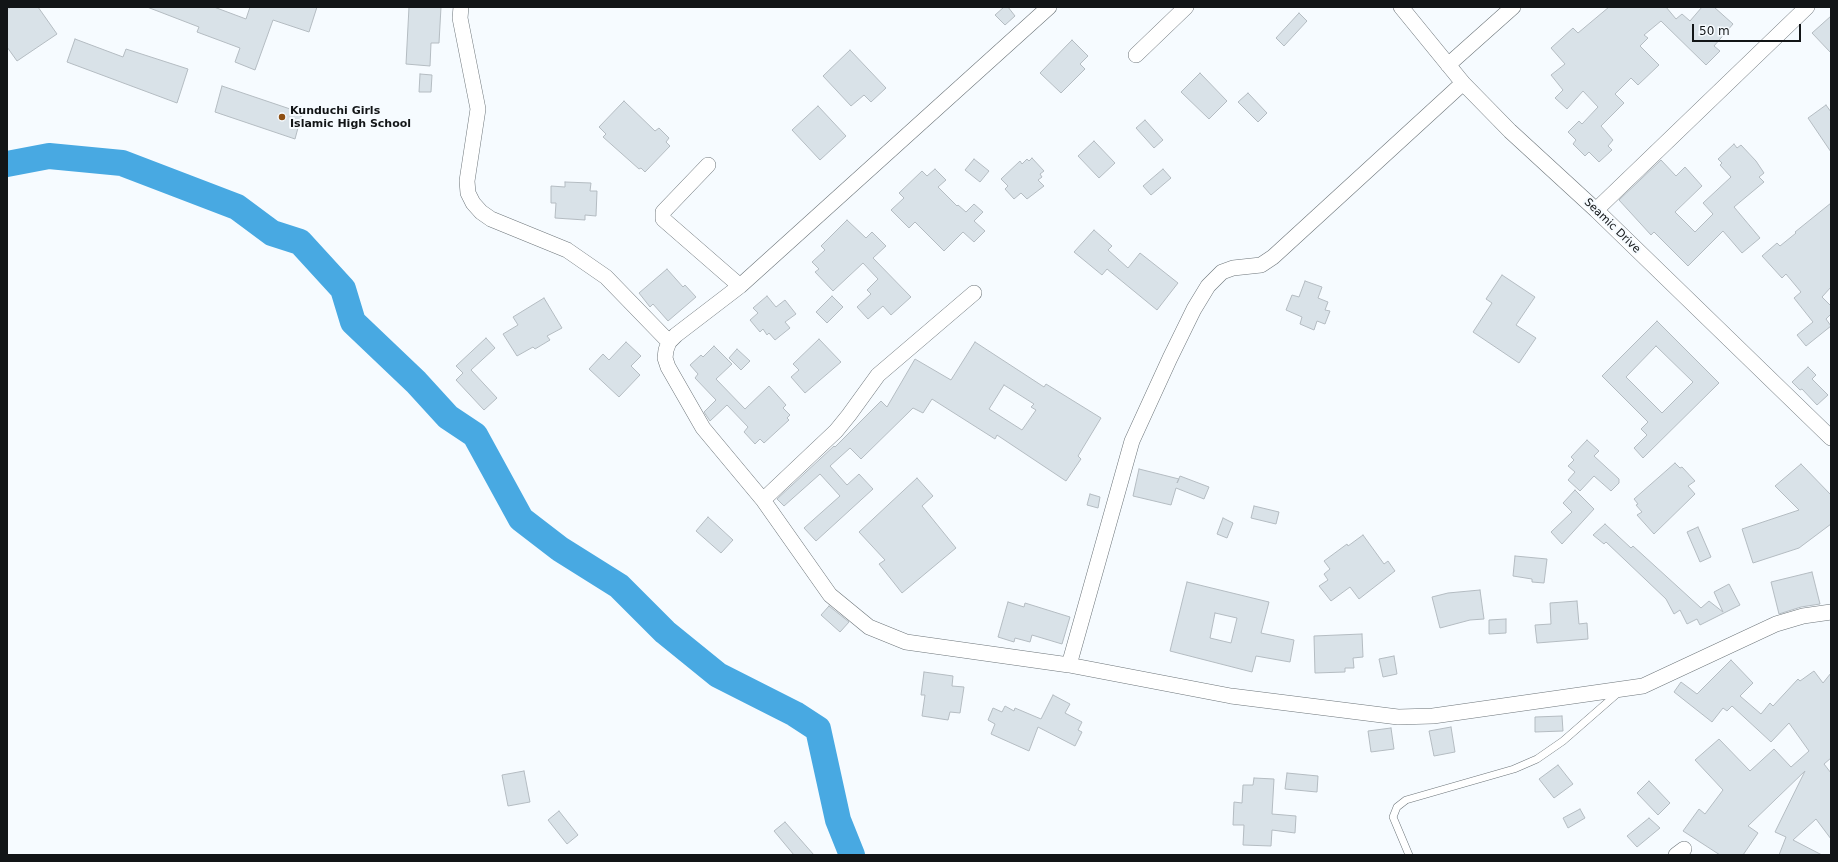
<!DOCTYPE html>
<style>
body{margin:0}
#map{position:relative;width:1838px;height:862px;overflow:hidden;background:#f6fbff;font-family:"DejaVu Sans",sans-serif}
canvas{display:block}
.frame{position:absolute;inset:0;border:8px solid #121517;pointer-events:none}
.scale{position:absolute;left:1692px;top:24px;width:109px;height:18px;box-sizing:border-box;border:2px solid #121517;border-top:0;padding-left:5px;font-size:12px;line-height:14px;white-space:nowrap;color:#121517;-webkit-text-stroke:3px #f6fbff;paint-order:stroke}
</style>
<div id="map">
<canvas width="1838" height="862"></canvas>
<div class="frame"></div>
<div class="scale">50 m</div>
</div>
<script>
const ctx = document.querySelector('canvas').getContext('2d');
ctx.lineJoin = 'round';
const poly = rows => new Path2D(rows.map(r => 'M' + r).join(''));
function stroke(path, color, width, dash) { ctx.strokeStyle = color; ctx.lineWidth = width; ctx.lineCap = dash ? 'butt' : 'round'; ctx.setLineDash(dash || []); ctx.stroke(path); }
function fill(path, color) { ctx.fillStyle = color; ctx.fill(path, 'evenodd'); }
function drawText(font, color, halo, rows, align = 'center') {
  ctx.font = font + ' "DejaVu Sans",sans-serif'; ctx.lineWidth = 4; ctx.setLineDash([]); ctx.textBaseline = 'middle'; ctx.strokeStyle = halo; ctx.fillStyle = color; for (const [text, x, y, turn = 0] of rows) {
    ctx.save(); ctx.translate(x, y); ctx.rotate((+turn || 0) * Math.PI / 180); ctx.textAlign = isNaN(turn) ? turn : align; if (halo) ctx.strokeText(text, 0, 0); ctx.fillText(text, 0, 0); ctx.restore();
  }
}
const river = poly([
 [7,164,49,156,122,163,237,207,272,233,300,242,343,289,353,322,416,382,448,417,475,435,521,519,560,549,619,586,665,632,718,675,795,714,818,729,838,820,852,855]
]);
const building = poly([
 [11,7,38,7,57,34,17,61,7,47,7,10,11,7],
 [147,7,214,7,246,19,250,7,317,7,309,32,273,20,255,70,235,62,240,48,197,32,199,27,147,7],
 [409,7,441,7,439,43,431,43,430,66,406,64,409,7],
 [1004,7,1008,7,1015,16,1005,25,995,15,1004,7],
 [1609,7,1666,7,1676,19,1682,14,1690,21,1702,7,1714,7,1733,24,1714,46,1720,51,1706,65,1661,21,1644,35,1648,38,1640,46,1659,65,1638,85,1631,78,1615,94,1624,103,1601,126,1613,140,1608,146,1612,150,1599,162,1589,152,1585,156,1573,144,1576,140,1568,132,1579,121,1582,124,1598,107,1583,91,1567,109,1555,98,1563,90,1551,75,1565,64,1551,48,1573,28,1578,33,1609,7],
 [1299,13,1307,21,1284,46,1276,38,1299,13],
 [1831,16,1831,53,1812,33,1831,16],
 [75,39,123,57,126,49,188,69,177,103,67,62,75,39],
 [1072,40,1088,56,1080,64,1085,69,1061,93,1040,73,1072,40],
 [850,50,886,88,871,102,864,95,851,106,823,76,850,50],
 [1200,73,1227,101,1209,119,1181,92,1200,73],
 [420,74,432,75,431,92,419,92,420,74],
 [222,86,302,113,295,139,215,112,222,86],
 [1248,93,1267,113,1258,122,1238,102,1248,93],
 [624,101,655,131,659,128,669,138,666,142,670,146,645,172,641,168,639,169,603,137,606,134,599,127,624,101],
 [1826,105,1831,112,1831,152,1808,118,1826,105],
 [818,106,846,136,820,160,792,130,818,106],
 [1145,120,1163,140,1154,148,1136,128,1145,120],
 [1094,141,1115,163,1099,178,1078,156,1094,141],
 [1734,144,1737,148,1741,145,1756,161,1764,173,1759,177,1764,182,1734,207,1760,238,1742,253,1723,231,1688,266,1654,232,1651,235,1619,200,1661,160,1676,176,1685,167,1702,186,1675,212,1695,232,1713,214,1703,203,1731,177,1720,165,1722,163,1718,159,1734,144],
 [1032,158,1044,171,1040,174,1042,177,1038,180,1044,186,1027,199,1021,193,1014,199,1005,189,1008,186,1001,179,1020,161,1022,164,1027,159,1029,161,1032,158],
 [974,159,989,171,980,182,965,170,974,159],
 [935,169,946,180,938,187,957,206,958,205,966,212,974,204,983,212,974,221,985,231,974,242,963,232,944,251,915,222,909,228,891,210,904,198,899,193,922,171,927,176,935,169],
 [1163,169,1171,178,1151,195,1143,186,1163,169],
 [565,182,591,183,590,191,597,191,596,216,585,215,585,220,555,218,556,203,551,203,551,186,565,187,565,182],
 [1831,203,1831,287,1822,297,1831,306,1831,314,1826,319,1831,326,1806,346,1797,335,1813,322,1794,298,1801,292,1786,274,1782,278,1762,256,1777,243,1780,246,1796,233,1795,232,1831,203],
 [847,220,866,238,872,232,886,246,873,258,911,297,891,315,883,306,868,319,857,307,871,294,867,290,878,279,863,263,833,291,815,272,819,269,812,262,825,250,821,246,847,220],
 [1094,230,1112,246,1108,250,1128,268,1140,253,1178,283,1157,310,1107,269,1102,275,1074,252,1094,230],
 [667,269,683,287,685,285,696,297,668,321,653,304,650,307,639,293,667,269],
 [1502,275,1535,297,1516,325,1536,338,1519,363,1473,332,1492,303,1486,299,1502,275],
 [1305,281,1322,287,1318,298,1328,302,1325,310,1330,311,1325,324,1317,321,1314,330,1300,324,1302,317,1286,310,1292,295,1299,297,1305,281],
 [767,296,776,307,785,300,796,314,785,322,790,328,775,340,769,333,767,335,763,329,760,332,750,320,758,313,753,308,767,296],
 [832,296,843,307,827,323,816,312,832,296],
 [544,298,562,328,547,336,550,340,535,349,533,347,517,356,503,334,518,325,513,317,544,298],
 [1657,321,1719,383,1643,458,1634,448,1647,435,1641,429,1648,422,1602,376,1657,321],
 [1656,346,1693,382,1662,413,1626,377,1656,346],
 [486,338,495,348,471,370,497,398,484,410,456,380,463,373,456,366,486,338],
 [819,339,841,362,805,393,791,377,799,370,793,364,819,339],
 [626,342,641,356,631,366,640,375,619,397,589,369,603,354,609,360,626,342],
 [975,342,1044,387,1046,384,1101,418,1078,456,1081,459,1066,481,997,435,995,439,932,399,923,413,913,408,861,459,850,448,830,466,847,485,859,474,873,489,816,541,804,528,840,496,820,474,784,506,777,499,834,446,835,447,881,401,887,407,915,359,951,380,975,342],
 [1004,385,1034,404,1031,407,1036,410,1022,430,989,409,1004,385],
 [714,346,732,364,716,379,745,409,769,386,786,405,783,408,790,415,787,418,789,420,764,443,760,439,755,444,744,432,748,427,727,405,710,421,704,412,716,400,695,378,698,374,690,365,701,355,703,357,714,346],
 [737,349,750,361,741,370,729,358,737,349],
 [1808,367,1816,375,1812,379,1828,395,1817,405,1802,389,1800,390,1792,382,1808,367],
 [1587,440,1599,451,1594,456,1619,479,1619,483,1611,491,1594,476,1580,491,1568,480,1575,472,1568,466,1574,460,1571,457,1587,440],
 [1675,463,1680,468,1682,467,1695,481,1688,486,1695,494,1654,534,1637,515,1642,512,1636,505,1638,504,1634,499,1675,463],
 [1801,464,1831,495,1831,524,1799,548,1753,563,1742,529,1799,510,1775,486,1801,464],
 [1139,469,1179,479,1177,483,1180,476,1209,487,1204,499,1176,488,1171,505,1133,496,1139,469],
 [917,478,933,496,922,506,956,548,902,593,879,564,885,560,859,532,917,478],
 [1575,490,1594,509,1562,544,1551,532,1572,512,1563,503,1575,490],
 [1090,494,1100,497,1098,508,1087,505,1090,494],
 [1254,506,1279,512,1276,524,1251,518,1254,506],
 [708,517,733,540,721,553,696,531,708,517],
 [1223,518,1233,523,1227,538,1217,534,1223,518],
 [1605,524,1631,548,1633,546,1701,608,1709,601,1723,612,1714,592,1729,584,1740,605,1700,625,1697,619,1687,624,1680,610,1674,614,1666,599,1606,542,1604,544,1593,535,1605,524],
 [1698,527,1711,557,1700,562,1687,532,1698,527],
 [1363,535,1384,564,1388,561,1395,571,1359,599,1350,587,1331,601,1319,586,1328,580,1324,574,1330,569,1324,561,1347,544,1348,546,1363,535],
 [1515,556,1547,559,1544,583,1532,582,1532,579,1513,576,1515,556],
 [1812,572,1820,604,1801,607,1779,614,1771,582,1812,572],
 [1187,582,1269,602,1261,633,1294,640,1290,662,1256,656,1252,672,1170,651,1187,582],
 [1215,613,1237,618,1231,643,1210,638,1215,613],
 [1480,590,1484,619,1470,620,1440,628,1432,597,1448,593,1480,590],
 [1577,601,1579,624,1587,623,1588,639,1537,643,1535,625,1551,624,1550,603,1577,601],
 [1008,602,1024,607,1025,603,1070,617,1062,644,1032,635,1030,642,1015,638,1014,642,998,637,1008,602],
 [829,606,849,622,840,632,821,615,829,606],
 [1506,619,1506,633,1489,634,1489,620,1506,619],
 [1362,634,1363,657,1353,658,1354,668,1345,668,1345,672,1315,673,1314,636,1362,634],
 [1394,656,1397,674,1383,677,1379,659,1394,656],
 [1731,660,1753,683,1740,696,1761,714,1770,703,1773,706,1798,679,1800,681,1814,671,1823,683,1831,673,1831,758,1824,764,1831,773,1831,839,1816,819,1793,840,1822,855,1779,855,1786,837,1775,832,1805,771,1748,826,1758,833,1743,855,1720,855,1683,831,1699,809,1705,814,1723,790,1695,760,1719,739,1750,771,1774,749,1791,767,1809,751,1789,723,1771,742,1732,706,1727,711,1723,708,1712,722,1674,692,1681,682,1697,694,1731,660],
 [924,672,953,676,952,686,964,687,960,713,950,712,948,720,922,716,925,695,921,695,924,672],
 [1053,695,1070,704,1065,713,1082,722,1078,730,1082,732,1075,746,1038,727,1029,751,991,734,995,724,988,720,993,708,1002,712,1005,706,1014,711,1015,708,1041,719,1053,695],
 [1562,716,1563,731,1535,732,1535,717,1562,716],
 [1451,727,1455,752,1434,756,1429,731,1451,727],
 [1391,728,1394,749,1371,752,1368,731,1391,728],
 [1558,765,1573,784,1554,798,1539,779,1558,765],
 [524,771,530,802,508,806,502,775,524,771],
 [1287,773,1318,776,1317,792,1285,789,1287,773],
 [1254,778,1274,779,1272,814,1296,816,1295,833,1272,830,1271,846,1243,845,1244,825,1233,825,1234,802,1242,803,1243,785,1253,785,1254,778],
 [1649,781,1670,803,1658,815,1637,793,1649,781],
 [1580,809,1585,818,1568,828,1563,818,1580,809],
 [559,811,578,835,567,844,548,820,559,811],
 [1649,818,1660,828,1637,847,1627,836,1649,818],
 [785,822,814,855,794,855,774,831,785,822]
]);
const lane = poly([
 [1409,855,1393,817,1397,807,1406,800,1514,769,1537,759,1563,741,1618,693]
]);
const street = poly([
 [461,7,460,18,478,109,467,181,468,193,473,203,481,212,491,219,567,250,606,277,669,342],
 [1049,7,740,286,676,335,669,342,666,350,665,358,668,367,703,428,763,500,830,595,869,627,906,642,1069,665,1231,696,1398,717,1433,716,1643,686,1776,624,1803,616,1831,612],
 [1401,7,1463,83,1510,131,1596,210,1831,438],
 [1136,55,1186,7],
 [1448,65,1513,7],
 [708,165,663,212,663,219,740,286],
 [1596,210,1807,7],
 [763,500,836,431,849,415,878,375,974,293],
 [1069,665,1132,441,1170,358,1194,309,1208,286,1222,272,1233,268,1261,265,1273,257,1463,83],
 [1676,855,1684,849]
]);
const markers = [
 [282,117,4,"#8e5014"]
];
const poiNames = [
 ["Kunduchi Girls",290,111],
 ["Islamic High School",290,124]
];
const streetNames = [
 ["Seamic Drive",1612,226,44]
];
stroke(river, '#48a9e2', 26);
fill(building, '#d9e2e8');
stroke(building, '#b4bcc2', 1);
stroke(lane, '#6d757a', 8);
stroke(street, '#6d757a', 16);
stroke(lane, '#fff', 7);
stroke(street, '#fff', 15);
for (const [x, y, r, color] of markers) { const dot = new Path2D(); dot.arc(x, y, r, 0, 2 * Math.PI); ctx.fillStyle = color; ctx.fill(dot); stroke(dot, '#f6fbff', 1.5); }
drawText('bold 11px', '#121517', '#f6fbff', poiNames, 'left');
drawText('11px', '#121517', '#f6fbff', streetNames);
</script>
